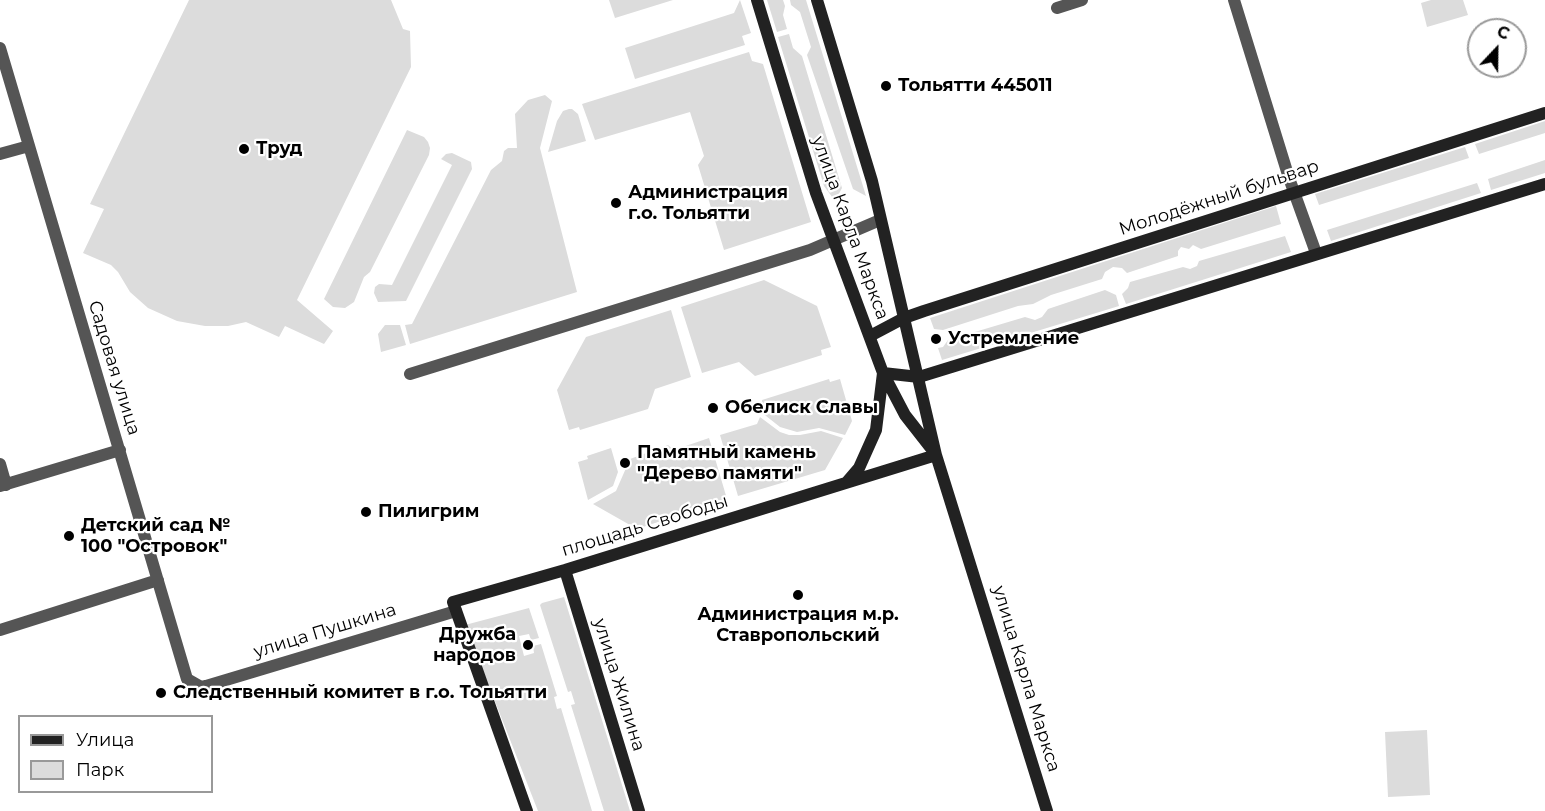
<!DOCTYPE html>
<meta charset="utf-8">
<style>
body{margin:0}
#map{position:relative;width:1545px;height:811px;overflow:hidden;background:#fff;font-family:Montserrat,sans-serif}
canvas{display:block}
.legend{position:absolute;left:18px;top:715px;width:195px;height:78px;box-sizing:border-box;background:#fff;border:2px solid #999;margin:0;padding:8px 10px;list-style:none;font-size:18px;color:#000}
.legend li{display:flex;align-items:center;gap:12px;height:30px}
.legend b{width:30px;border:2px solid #999}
.north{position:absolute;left:1467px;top:18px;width:60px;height:60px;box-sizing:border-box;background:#fff;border:2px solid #999;border-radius:50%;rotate:22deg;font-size:16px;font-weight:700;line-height:24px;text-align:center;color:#000}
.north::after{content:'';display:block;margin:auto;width:21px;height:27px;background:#000;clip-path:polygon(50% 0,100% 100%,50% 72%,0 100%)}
</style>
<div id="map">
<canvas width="1545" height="811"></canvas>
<ul class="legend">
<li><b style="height:8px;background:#222"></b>Улица</li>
<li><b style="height:16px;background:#dcdcdc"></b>Парк</li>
</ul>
<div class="north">С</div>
</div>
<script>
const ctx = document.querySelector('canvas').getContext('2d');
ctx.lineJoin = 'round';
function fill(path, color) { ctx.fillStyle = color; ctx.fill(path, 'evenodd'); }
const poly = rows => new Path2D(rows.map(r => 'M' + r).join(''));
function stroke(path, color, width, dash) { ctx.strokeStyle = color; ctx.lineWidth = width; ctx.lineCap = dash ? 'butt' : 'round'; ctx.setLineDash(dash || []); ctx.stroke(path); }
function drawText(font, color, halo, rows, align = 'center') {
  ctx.font = font + ' Montserrat,sans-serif'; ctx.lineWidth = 4.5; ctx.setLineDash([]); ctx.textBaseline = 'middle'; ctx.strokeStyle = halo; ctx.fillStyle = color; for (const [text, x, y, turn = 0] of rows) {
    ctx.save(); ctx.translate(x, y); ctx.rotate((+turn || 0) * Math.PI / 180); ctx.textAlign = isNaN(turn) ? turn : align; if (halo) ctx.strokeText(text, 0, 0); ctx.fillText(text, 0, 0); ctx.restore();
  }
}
const green = poly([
 [189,0,391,0,403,29,410,31,411,67,297,300,333,331,324,344,285,326,279,337,246,322,228,326,205,326,177,321,148,308,130,292,118,272,111,265,83,253,104,209,90,204],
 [609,0,673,0,615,18],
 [740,0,751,33,742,36,745,45,635,79,625,48,734,13],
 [767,0,783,0,785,6,783,15,787,29,777,32],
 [790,0,806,0,866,196,853,189,807,55,811,47,800,12,791,5],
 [1431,0,1463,0,1468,15,1427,27,1421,3],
 [789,34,793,48,802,56,842,188,835,201,824,186,778,37],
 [749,52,752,61,763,64,811,222,724,250,698,165,704,156,690,112,595,140,582,104],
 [545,95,552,101,540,148,577,292,410,344,405,325,412,324,491,170,502,161,504,151,508,148,517,148,515,114,528,100],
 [569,109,572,109,578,114,586,141,548,152,557,121,563,111],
 [1545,121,1545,133,1479,154,1475,144],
 [407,130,424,137,428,142,430,148,429,155,370,272,364,277,354,302,345,308,333,307,324,299],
 [1465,147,1469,158,1319,205,1315,194],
 [452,153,471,162,472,169,406,301,378,302,374,293,375,287,379,284,392,285,452,165,441,159,446,154],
 [1545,160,1545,173,1491,190,1488,179],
 [1477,183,1481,193,1331,241,1327,230],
 [1276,206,1281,224,1201,249,1193,245,1189,249,1181,247,1178,251,1178,256,1127,273,1122,268,1113,267,1105,272,1102,279,1051,295,1033,304,1018,306,943,330,934,329,930,318],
 [1285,236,1291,252,1126,304,1122,294,1128,288,1130,282,1183,267,1190,269,1197,266,1199,261],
 [764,280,817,306,831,347,821,350,822,355,755,376,739,362,702,373,681,307],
 [1105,290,1116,295,1119,306,942,360,938,348,943,347,948,340,1025,317,1035,320,1042,317,1048,309],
 [671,310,691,377,655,389,648,409,580,430,579,427,569,430,557,390,586,337],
 [385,325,400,325,406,345,381,352,378,334],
 [829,379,830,382,840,379,852,421,845,435,819,428,797,432,780,427,761,412,762,400],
 [760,417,780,432,789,435,800,435,821,431,843,438,825,470,738,496,720,435,757,424],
 [709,438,727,499,637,529,593,504,616,491,630,459,668,445,674,450],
 [611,448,618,472,613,486,588,500,578,462,588,459,587,456],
 [564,597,630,811,604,811,571,705,575,704,571,691,568,692,540,605,542,603],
 [529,608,539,638,531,640,529,634,519,636,524,656,534,653,533,646,541,644,557,696,554,697,557,709,561,708,592,811,538,811,465,625],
 [1427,730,1430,795,1388,797,1385,732]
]);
const minor = poly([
 [1057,8,1082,0],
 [0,48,187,679,201,687,206,686,456,611],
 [0,154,29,146],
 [410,374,810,250,880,220],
 [0,464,6,485],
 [0,486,120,450],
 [0,630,158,580]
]);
const tertiary = poly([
 [1234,0,1289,178,1316,253]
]);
const secondary = poly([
 [757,0,816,193,883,373,905,415,934,452],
 [817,0,872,181,936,455,1047,811],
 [870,336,904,318,924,311,1545,113],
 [847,482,859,468,876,430,883,373,919,377,1545,184],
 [565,570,639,811],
 [527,811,453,602,565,570,936,455]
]);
const markers = [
 [886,86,6,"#000"],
 [244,149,6,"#000"],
 [616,203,6,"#000"],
 [936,339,6,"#000"],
 [713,408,6,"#000"],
 [625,463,6,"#000"],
 [366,512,6,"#000"],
 [69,536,6,"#000"],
 [798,595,6,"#000"],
 [528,645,6,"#000"],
 [161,693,6,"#000"]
];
const poiNames = [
 ["Тольятти 445011",898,86],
 ["Труд",256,149],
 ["Администрация",628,193],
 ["г.о. Тольятти",628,214],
 ["Устремление",948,339],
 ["Обелиск Славы",725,408],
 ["Памятный камень",637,453],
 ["\"Дерево памяти\"",637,474],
 ["Пилигрим",378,512],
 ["Детский сад №",81,526],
 ["100 \"Островок\"",81,547],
 ["Администрация м.р.",798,615,"center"],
 ["Ставропольский",798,636,"center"],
 ["Дружба",516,635,"right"],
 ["народов",516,656,"right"],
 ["Следственный комитет в г.о. Тольятти",173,693]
];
const streetNames = [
 ["Молодёжный бульвар",1219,198,-18],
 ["улица Карла Маркса",850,228,70],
 ["Садовая улица",114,368,73],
 ["площадь Свободы",645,526,-17],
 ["улица Пушкина",325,631,-17],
 ["улица Карла Маркса",1026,679,73],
 ["улица Жилина",619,685,73]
];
fill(green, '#dcdcdc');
stroke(minor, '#555', 12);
stroke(tertiary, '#555', 12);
stroke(secondary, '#222', 12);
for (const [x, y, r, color] of markers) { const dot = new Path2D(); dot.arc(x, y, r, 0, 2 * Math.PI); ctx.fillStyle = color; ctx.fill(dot); stroke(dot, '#fff', 2); }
drawText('bold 18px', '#000', '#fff', poiNames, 'left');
drawText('18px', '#000', '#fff', streetNames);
</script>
